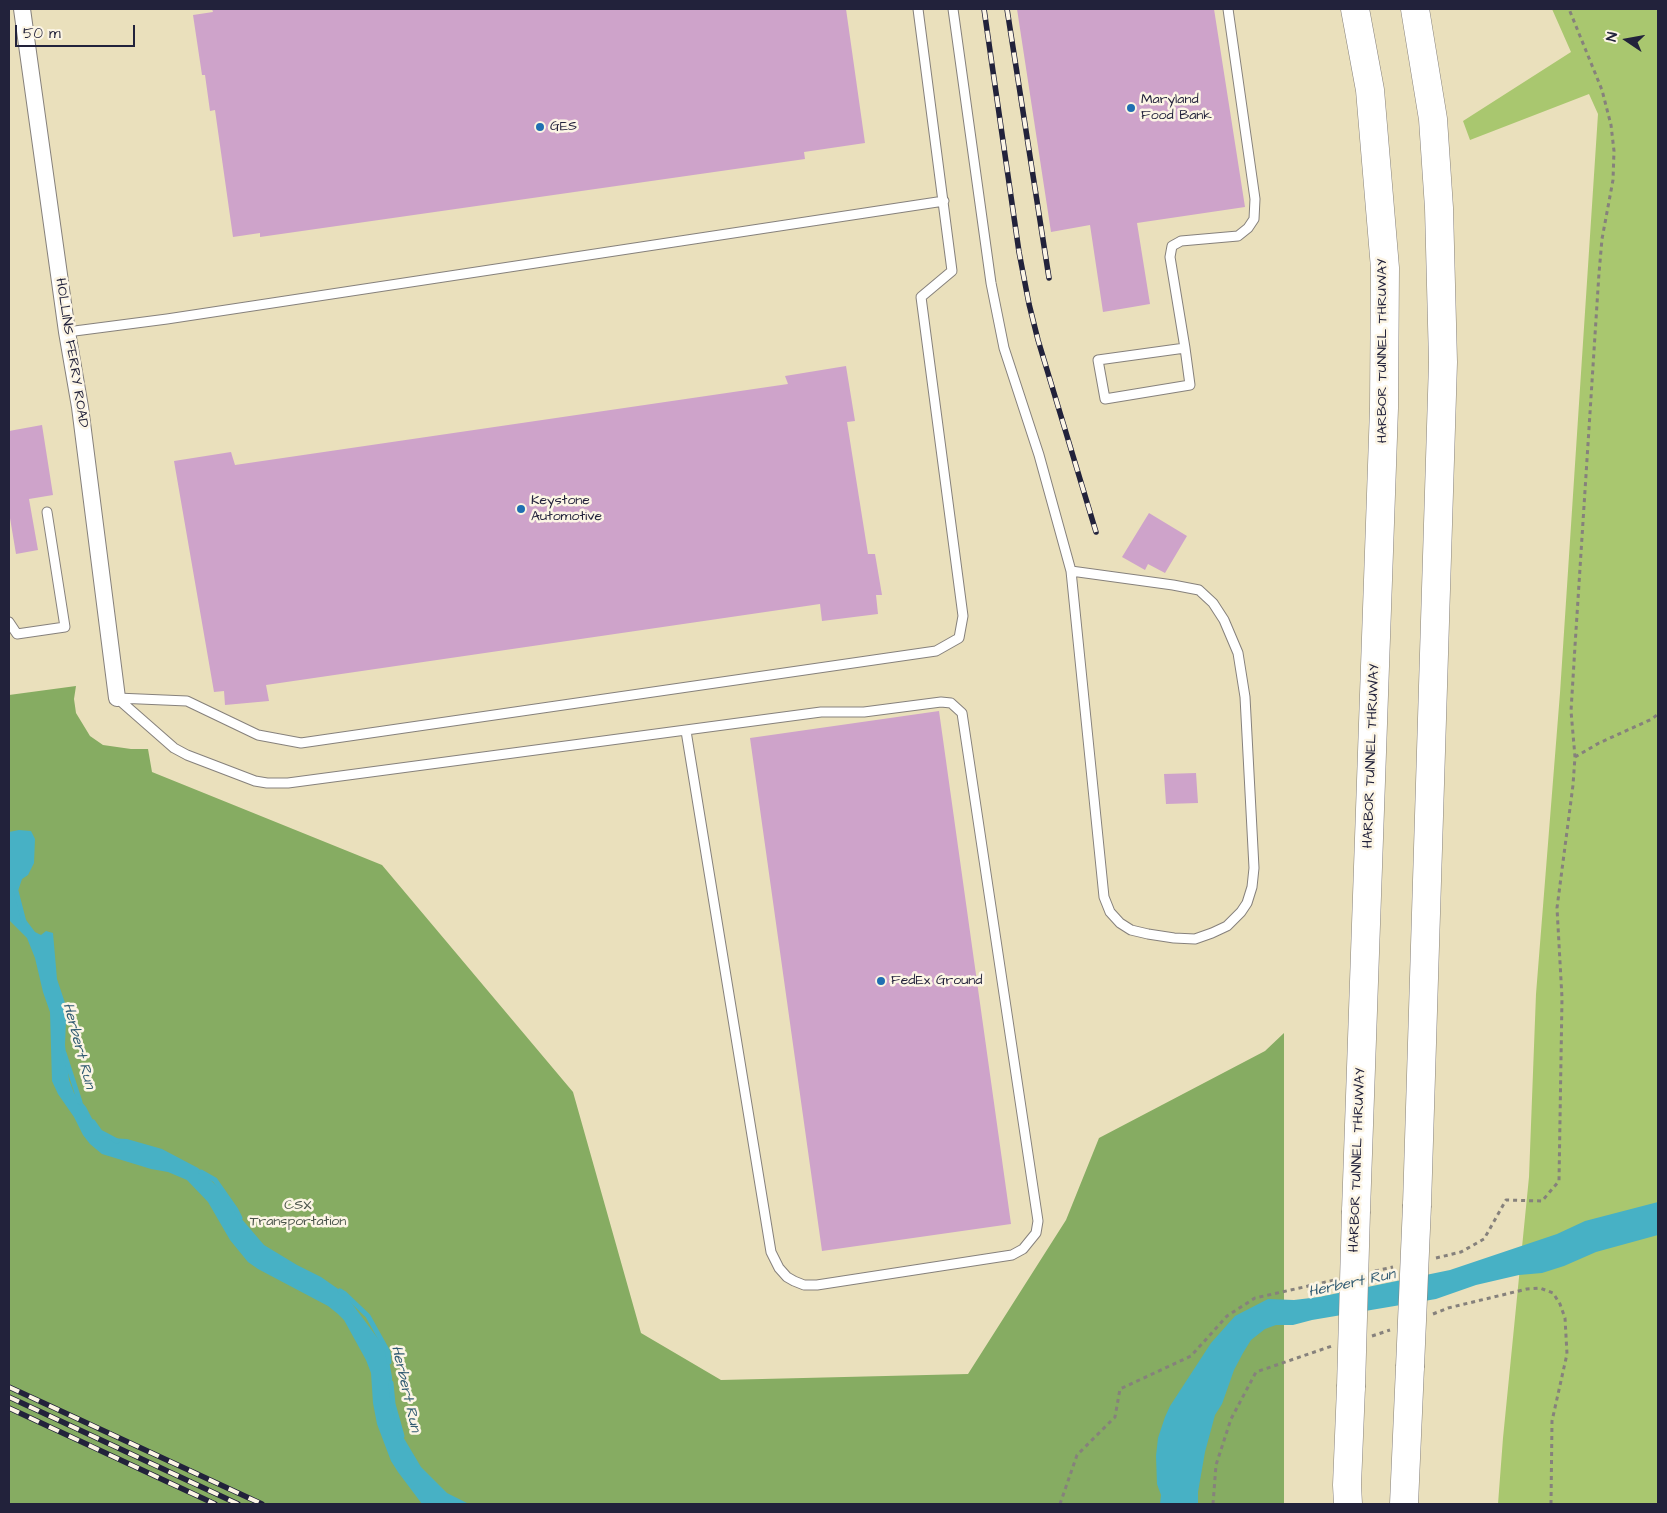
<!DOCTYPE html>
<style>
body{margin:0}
#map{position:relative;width:1667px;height:1513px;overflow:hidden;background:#eae0bc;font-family:"Architects Daughter",sans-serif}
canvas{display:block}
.frame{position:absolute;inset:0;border:10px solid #22223b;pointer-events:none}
.north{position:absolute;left:1602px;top:15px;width:50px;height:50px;-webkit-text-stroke:4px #fcf5e5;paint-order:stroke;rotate:282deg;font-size:14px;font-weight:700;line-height:20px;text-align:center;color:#22223b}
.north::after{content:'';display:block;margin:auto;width:18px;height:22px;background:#22223b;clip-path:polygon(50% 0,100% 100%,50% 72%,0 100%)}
.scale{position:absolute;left:15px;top:25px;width:120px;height:22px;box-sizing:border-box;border:2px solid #22223b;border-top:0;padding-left:6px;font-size:15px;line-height:18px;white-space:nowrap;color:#22223b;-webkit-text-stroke:4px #fcf5e5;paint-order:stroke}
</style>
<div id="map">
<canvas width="1667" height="1513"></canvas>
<div class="frame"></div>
<div class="north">N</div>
<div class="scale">50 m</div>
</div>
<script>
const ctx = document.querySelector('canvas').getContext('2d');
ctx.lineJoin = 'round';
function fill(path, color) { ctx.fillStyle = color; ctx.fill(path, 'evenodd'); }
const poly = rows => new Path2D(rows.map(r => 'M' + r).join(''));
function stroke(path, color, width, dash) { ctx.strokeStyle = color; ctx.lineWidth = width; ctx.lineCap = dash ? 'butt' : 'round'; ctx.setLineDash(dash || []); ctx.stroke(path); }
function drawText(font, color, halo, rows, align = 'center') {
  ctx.font = font + ' "Architects Daughter",sans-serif'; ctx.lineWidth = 5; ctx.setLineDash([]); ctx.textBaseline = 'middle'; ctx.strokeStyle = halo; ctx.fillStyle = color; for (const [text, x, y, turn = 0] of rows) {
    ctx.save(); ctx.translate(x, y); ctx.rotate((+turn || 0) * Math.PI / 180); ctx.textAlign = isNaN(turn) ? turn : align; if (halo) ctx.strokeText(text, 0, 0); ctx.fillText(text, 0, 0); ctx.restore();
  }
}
const green = poly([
 [1552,9,1658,9,1658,1504,1498,1504,1503,1438,1529,1177,1536,994,1560,693,1598,114,1589,94,1470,140,1463,121,1571,52]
]);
const forest = poly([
 [76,686,74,699,76,713,90,736,103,745,131,749,148,749,152,772,382,865,573,1092,641,1333,721,1380,968,1374,1066,1220,1099,1138,1265,1051,1284,1033,1284,1504,9,1504,9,695]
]);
const water = poly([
 [19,830,31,831,35,839,34,863,28,875,22,879,18,891,20,912,35,932,41,935,46,931,53,933,57,979,65,1003,66,1021,65,1045,69,1080,74,1093,86,1107,99,1132,109,1138,127,1139,162,1149,198,1168,229,1198,240,1217,264,1245,297,1265,321,1277,344,1293,382,1344,388,1355,392,1377,393,1404,397,1422,402,1435,421,1467,447,1493,469,1504,422,1504,398,1472,391,1461,377,1424,373,1403,371,1373,366,1360,344,1320,338,1314,328,1306,258,1269,248,1262,230,1240,208,1202,187,1180,168,1172,151,1169,102,1154,90,1144,83,1135,74,1117,58,1094,52,1081,50,1012,43,992,35,958,27,938,9,920,9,832],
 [1658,1202,1658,1235,1596,1252,1564,1266,1542,1273,1519,1275,1476,1285,1436,1299,1312,1320,1293,1325,1276,1325,1265,1329,1251,1340,1243,1353,1234,1370,1222,1404,1215,1415,1205,1452,1198,1492,1198,1504,1160,1504,1161,1495,1157,1484,1156,1456,1158,1438,1165,1417,1170,1406,1211,1343,1235,1316,1268,1299,1294,1300,1319,1297,1450,1270,1557,1234,1585,1221]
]);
const stream = poly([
 [16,891,24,922],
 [64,1053,80,1102],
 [93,1122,100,1132,117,1141],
 [201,1172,215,1180,236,1210,240,1218],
 [340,1291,345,1294,368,1316,388,1352,389,1362],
 [391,1383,393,1404,402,1436]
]);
const building = poly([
 [212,9,846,9,865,143,804,152,805,159,260,237,260,233,233,237,215,110,210,111,205,75,202,75,193,15,213,12],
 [1017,9,1214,9,1245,207,1137,223,1150,304,1103,312,1090,225,1051,232],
 [846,366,855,421,847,422,868,554,875,554,882,595,876,595,878,614,822,621,820,604,266,685,269,701,225,705,224,691,214,692,174,461,231,452,235,465,788,384,785,376],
 [42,425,53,495,29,499,38,550,16,554,9,512,9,431],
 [1149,513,1187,536,1165,573,1148,564,1145,570,1122,557],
 [939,711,1011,1224,822,1251,750,738],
 [1196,773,1198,803,1166,804,1164,774]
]);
const path = poly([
 [1575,757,1599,743,1652,719,1658,714],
 [1436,1258,1461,1252,1484,1239,1506,1200,1542,1201,1559,1181,1562,998,1557,908,1573,785,1575,757,1571,711,1575,646,1599,273,1602,239,1613,180,1614,151,1611,125,1602,90,1569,9],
 [1375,1271,1393,1267],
 [1433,1314,1448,1308,1527,1289,1540,1288,1553,1293,1560,1304,1565,1318,1567,1354,1552,1421,1551,1504],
 [1372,1336,1390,1330],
 [1060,1504,1077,1455,1115,1417,1120,1389,1191,1356,1227,1316,1255,1298,1335,1280],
 [1213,1504,1216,1465,1231,1419,1256,1372,1332,1346]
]);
const lane = poly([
 [953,9,991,283,1004,348,1039,455,1071,571,1104,897,1110,912,1120,923,1131,930,1148,934,1174,938,1195,939,1212,933,1227,926,1241,912,1247,903,1252,887,1254,868,1245,697,1238,653,1224,620,1213,603,1199,590,1173,585,1071,571],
 [67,332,167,319,944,201],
 [1185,348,1190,385,1105,399,1098,360,1185,348,1170,257,1172,246,1181,241,1238,236,1248,228,1254,219,1255,199,1228,9],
 [9,622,17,634,65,627,47,512],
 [117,698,174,748,187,755,255,781,267,783,288,783,821,712,864,712,941,702,951,703,962,713,1038,1221,1036,1233,1023,1249,1012,1255,817,1285,804,1285,794,1281,787,1277,779,1268,771,1252,686,731],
 [117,698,187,701,258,735,301,743,936,651,959,638,963,616,921,297,952,271,918,9]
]);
const street = poly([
 [22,9,67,332,80,407,117,698]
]);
const highway = poly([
 [1355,9,1370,90,1385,268,1384,408,1356,1211],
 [1415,9,1433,119,1439,208,1443,362,1417,1205],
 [1348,1504,1347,1485,1351,1387],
 [1404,1504,1410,1367]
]);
const rail = poly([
 [984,9,1019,252,1029,304,1038,340,1096,532],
 [1007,9,1049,278],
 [9,1387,262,1504],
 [9,1397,238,1504],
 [9,1408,215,1504]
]);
const highwayBridge = poly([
 [1410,1367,1417,1205],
 [1351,1387,1356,1211]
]);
const markers = [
 [1131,108,5,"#1f6fb2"],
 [540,127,5,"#1f6fb2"],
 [521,509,5,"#1f6fb2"],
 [881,981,5,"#1f6fb2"]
];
const poiNames = [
 ["Maryland",1141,100],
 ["Food Bank",1141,116],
 ["GES",550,127],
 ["Keystone",531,501],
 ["Automotive",531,517],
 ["FedEx Ground",891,981]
];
const streetNames = [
 ["HARBOR TUNNEL THRUWAY",1383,351,-90],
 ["HOLLINS FERRY ROAD",71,353,81],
 ["HARBOR TUNNEL THRUWAY",1372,756,-88],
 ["HARBOR TUNNEL THRUWAY",1358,1160,-88]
];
const parkNames = [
 ["CSX",298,1206],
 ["Transportation",298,1222]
];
const waterNames = [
 ["Herbert Run",78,1046,75],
 ["Herbert Run",1352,1284,-12],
 ["Herbert Run",405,1389,77]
];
fill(green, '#a9c76f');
fill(forest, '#86ac62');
fill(water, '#47b1c5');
stroke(stream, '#47b1c5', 5);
fill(building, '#cea3ca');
stroke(lane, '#86817c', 11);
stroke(street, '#86817c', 18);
stroke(highway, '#86817c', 29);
stroke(path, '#86817c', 3, [4, 4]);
stroke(lane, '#fff', 9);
stroke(street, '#fff', 16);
stroke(highway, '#fff', 28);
stroke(rail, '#22223b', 5.5);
stroke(rail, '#fcf5e5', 4, [11]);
stroke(highwayBridge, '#86817c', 29, []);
stroke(highwayBridge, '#fff', 28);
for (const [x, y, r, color] of markers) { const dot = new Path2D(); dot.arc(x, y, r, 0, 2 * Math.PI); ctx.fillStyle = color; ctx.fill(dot); stroke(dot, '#fcf5e5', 2); }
drawText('14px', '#22223b', '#fcf5e5', poiNames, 'left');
drawText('14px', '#22223b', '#fcf5e5', streetNames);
drawText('14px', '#4a544b', '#fcf5e5', parkNames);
drawText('italic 15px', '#315b72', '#fcf5e5', waterNames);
</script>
